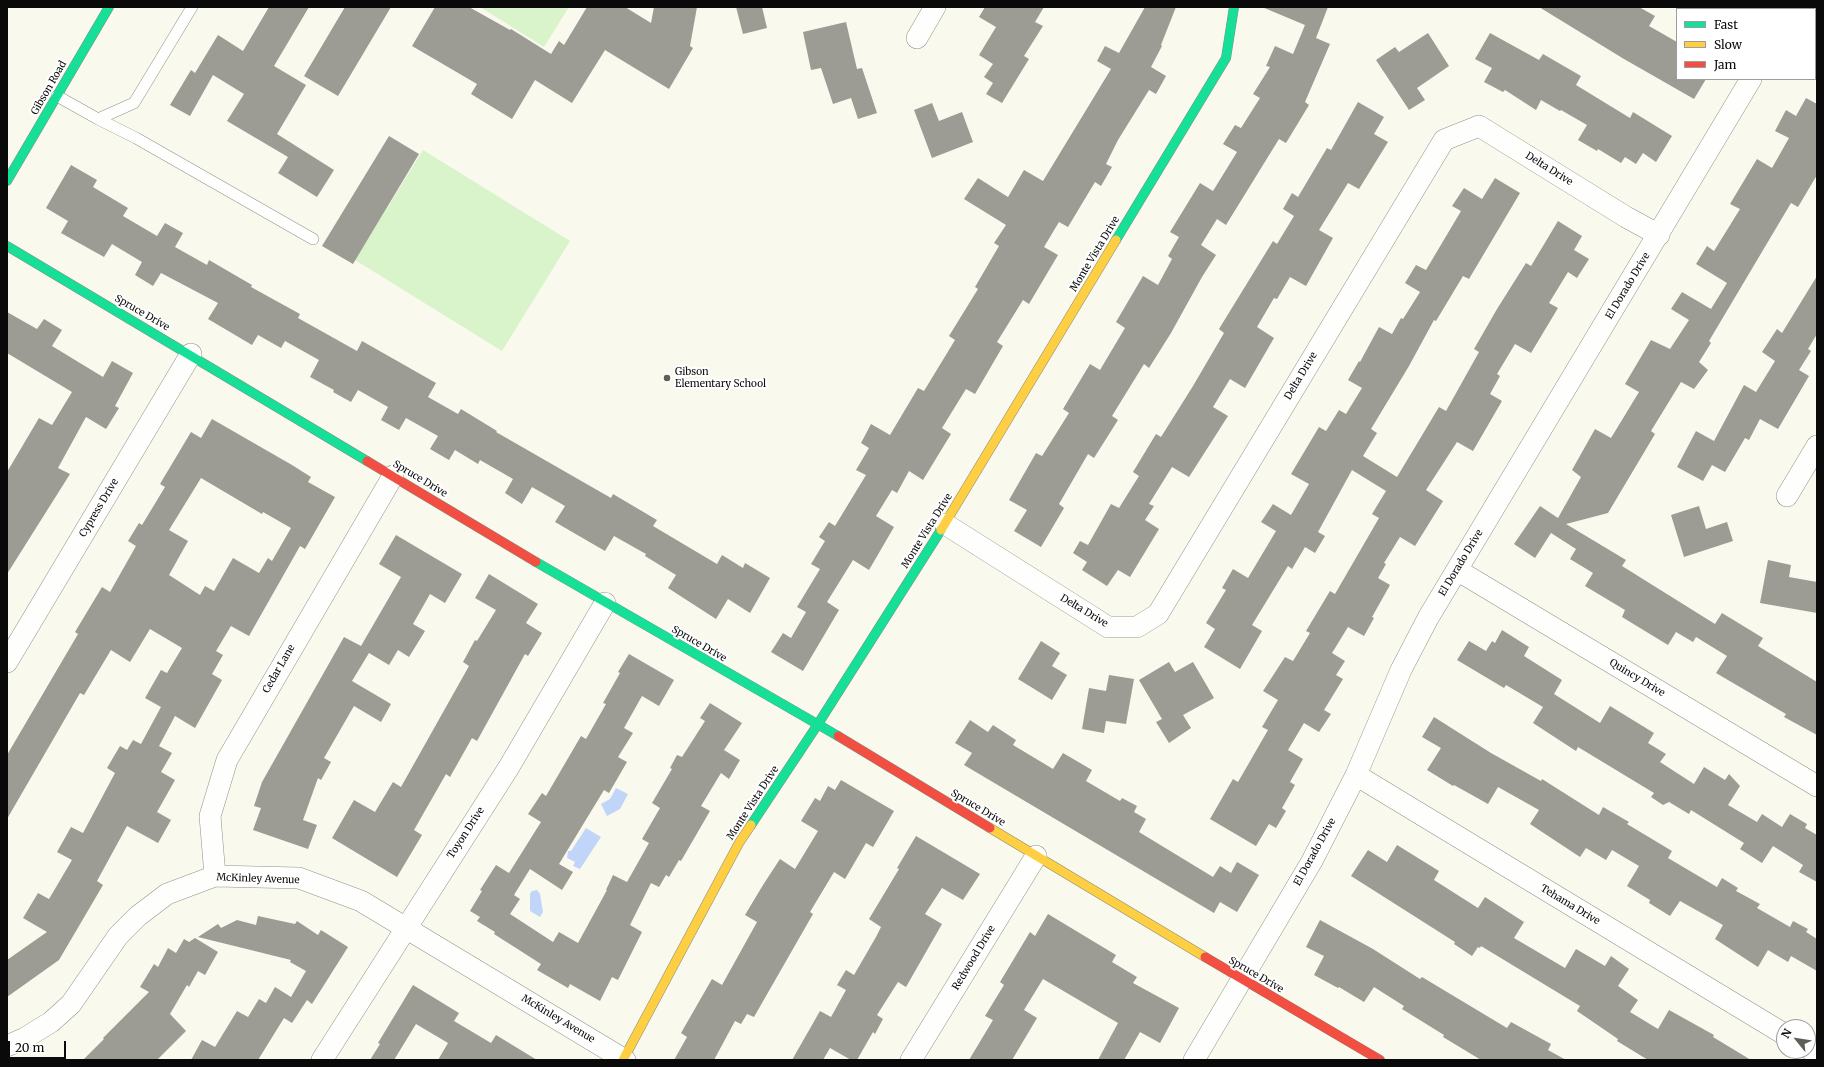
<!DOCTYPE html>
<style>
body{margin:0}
#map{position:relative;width:1824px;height:1067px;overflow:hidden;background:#f9faed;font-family:Merriweather,serif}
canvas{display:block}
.frame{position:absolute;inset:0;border:8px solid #0a0a0a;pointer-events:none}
.legend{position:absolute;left:1676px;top:8px;width:140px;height:72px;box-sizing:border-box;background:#fff;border:1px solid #9d9d9d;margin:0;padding:5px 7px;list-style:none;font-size:12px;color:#0a0a0a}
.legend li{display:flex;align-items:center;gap:8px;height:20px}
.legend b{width:20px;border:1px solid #9d9d9d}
.north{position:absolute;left:1776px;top:1019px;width:40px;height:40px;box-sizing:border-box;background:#fff;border:1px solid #9d9d9d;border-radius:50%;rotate:300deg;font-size:11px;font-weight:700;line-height:16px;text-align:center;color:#0a0a0a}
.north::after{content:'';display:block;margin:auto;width:14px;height:18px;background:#5e5e59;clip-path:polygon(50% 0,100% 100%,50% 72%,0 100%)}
.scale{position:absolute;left:8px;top:1041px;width:58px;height:18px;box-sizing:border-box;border:2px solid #0a0a0a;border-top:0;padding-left:5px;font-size:12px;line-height:14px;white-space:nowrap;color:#0a0a0a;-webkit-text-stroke:3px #fff;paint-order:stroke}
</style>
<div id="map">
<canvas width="1824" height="1067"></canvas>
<div class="frame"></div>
<ul class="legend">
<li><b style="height:5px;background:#16e098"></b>Fast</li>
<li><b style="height:5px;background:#ffcf43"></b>Slow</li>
<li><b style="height:5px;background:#f24e42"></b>Jam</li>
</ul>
<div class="north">N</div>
<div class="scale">20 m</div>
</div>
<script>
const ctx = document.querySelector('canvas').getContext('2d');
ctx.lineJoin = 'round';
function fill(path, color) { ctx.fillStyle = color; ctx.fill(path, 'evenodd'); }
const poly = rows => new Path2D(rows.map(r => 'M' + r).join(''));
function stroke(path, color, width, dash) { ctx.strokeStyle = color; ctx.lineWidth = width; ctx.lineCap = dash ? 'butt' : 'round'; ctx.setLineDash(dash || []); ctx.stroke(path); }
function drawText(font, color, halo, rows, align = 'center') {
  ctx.font = font + ' Merriweather,serif'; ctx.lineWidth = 4; ctx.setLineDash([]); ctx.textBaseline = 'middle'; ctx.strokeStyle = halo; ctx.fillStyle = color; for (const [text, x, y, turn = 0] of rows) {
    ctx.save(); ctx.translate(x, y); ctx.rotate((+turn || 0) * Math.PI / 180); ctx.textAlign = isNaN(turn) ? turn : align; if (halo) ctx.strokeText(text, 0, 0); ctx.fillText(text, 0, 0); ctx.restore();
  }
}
const green = poly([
 [480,7,569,7,544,47],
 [423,150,570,241,502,351,355,260]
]);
const water = poly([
 [616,788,628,794,620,809,607,816,601,804,610,799],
 [586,828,601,837,580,869,573,866,575,862,567,858,568,851,571,851],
 [537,890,540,894,543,912,540,917,530,911,530,894,532,891]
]);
const building = poly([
 [269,7,309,7,274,66,306,85,277,134,334,170,317,197,278,173,288,157,227,121,244,94,213,75,190,116,170,105,191,70,195,73,218,35,243,51],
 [345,7,391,7,338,96,304,76],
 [435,7,469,7,510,30,511,29,551,54,559,41,564,45,587,7,625,7,651,23,654,7,697,7,690,46,693,48,669,89,605,50,572,103,535,80,512,119,471,94,477,84,412,46],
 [736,7,762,7,767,28,743,34],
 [985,7,1044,7,1035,22,1043,26,1024,56,1029,59,1002,103,986,94,993,83,984,77,993,64,979,55,996,27,979,17],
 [1145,7,1176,7,1161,45,1162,46,1151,67,1166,76,1156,94,1149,90,1118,140,1106,164,1112,167,1101,186,1095,182,1068,227,1059,222,1044,247,1058,255,1029,304,1023,300,997,342,1003,346,975,394,966,389,942,428,951,434,923,480,909,471,897,493,892,490,876,516,894,527,869,570,853,560,827,602,839,610,803,671,771,652,783,633,791,638,806,612,797,607,820,569,811,564,825,541,819,537,829,522,835,526,866,475,856,470,869,448,861,443,871,424,890,435,918,388,924,391,955,340,949,336,978,289,975,287,999,246,994,243,1006,225,964,199,978,178,1008,197,1024,170,1043,181,1111,69,1097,61,1105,46,1119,53],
 [1262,7,1328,7,1316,38,1330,44,1305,102,1309,105,1286,143,1279,139,1226,225,1217,219,1201,245,1216,255,1202,277,1171,333,1149,368,1144,364,1112,416,1118,420,1094,458,1088,454,1059,504,1064,508,1041,547,1014,531,1027,510,1009,500,1036,453,1042,456,1069,413,1063,409,1090,364,1100,370,1125,328,1116,322,1143,276,1158,285,1172,259,1168,256,1179,237,1170,232,1200,183,1213,191,1237,152,1223,144,1235,125,1241,128,1260,98,1253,94,1270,67,1266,66,1275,46,1293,54,1305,25],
 [1539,7,1639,7,1655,16,1649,26,1677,42,1677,79,1706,79,1694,99,1624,59],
 [846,22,857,69,862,68,877,113,858,119,851,98,833,104,821,68,811,70,803,32],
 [1428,33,1449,66,1417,88,1425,100,1409,110,1376,60,1395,47,1399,52],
 [1490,33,1539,60,1543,54,1581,76,1576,85,1630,118,1633,112,1672,136,1656,162,1643,153,1636,164,1625,157,1621,163,1598,149,1597,151,1578,140,1587,125,1561,110,1560,111,1541,100,1536,110,1505,90,1503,92,1484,82,1492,68,1475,59],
 [1806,98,1817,104,1817,175,1798,207,1791,203,1709,341,1711,343,1699,362,1708,370,1694,389,1681,382,1651,431,1655,434,1608,513,1566,524,1626,560,1622,566,1715,624,1722,613,1763,638,1758,646,1817,682,1817,735,1784,717,1786,714,1716,673,1727,656,1696,637,1693,642,1676,632,1668,645,1622,617,1625,610,1585,586,1593,573,1570,559,1576,549,1551,533,1535,558,1514,544,1540,506,1558,518,1581,477,1572,470,1595,429,1611,438,1639,392,1625,384,1651,340,1670,349,1689,320,1671,309,1682,292,1711,309,1727,283,1696,264,1707,246,1714,251,1740,209,1730,204,1757,159,1772,168,1789,138,1775,131,1786,110,1796,116],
 [1358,102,1384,117,1374,134,1388,142,1359,189,1348,183,1319,230,1333,238,1306,286,1290,277,1277,299,1274,298,1257,327,1274,338,1245,388,1230,379,1213,407,1228,416,1189,477,1172,467,1149,504,1154,506,1145,520,1159,529,1130,577,1118,570,1107,586,1082,570,1087,562,1073,553,1080,541,1088,545,1111,504,1119,508,1139,476,1133,472,1156,434,1161,437,1193,386,1224,333,1219,329,1273,241,1277,244,1294,216,1283,209,1292,193,1298,197,1327,148,1331,150],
 [932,103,939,121,962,112,973,142,932,158,914,110],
 [389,136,419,154,353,264,322,246],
 [71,165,97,180,93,187,128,208,123,216,157,236,165,223,183,233,175,247,207,265,209,260,252,285,251,287,300,314,298,318,357,351,362,341,436,383,428,397,458,414,461,409,497,431,496,432,611,498,613,494,657,520,653,526,717,564,722,555,743,568,745,563,770,578,750,613,728,599,716,619,668,588,676,575,645,556,646,554,614,536,605,551,555,522,565,506,532,487,522,504,505,493,513,479,480,460,478,464,455,450,449,460,430,449,438,436,406,418,399,430,381,420,388,407,358,390,351,402,333,392,334,390,310,377,319,360,285,341,281,348,258,335,252,345,208,319,218,303,161,273,153,286,135,275,142,262,112,244,104,257,61,233,68,221,46,208],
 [1495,178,1520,193,1469,279,1463,276,1436,321,1434,320,1409,366,1371,429,1377,433,1363,456,1397,477,1439,407,1446,411,1479,352,1474,349,1497,309,1526,263,1531,266,1558,221,1582,236,1574,250,1589,259,1577,278,1568,272,1549,303,1558,308,1531,353,1515,344,1497,374,1500,376,1490,394,1502,401,1473,451,1457,442,1426,490,1443,501,1415,546,1400,537,1384,563,1386,564,1378,578,1390,585,1372,617,1374,618,1364,636,1348,627,1332,653,1345,661,1336,675,1343,679,1324,710,1331,714,1319,732,1304,723,1288,750,1303,759,1290,782,1295,785,1282,808,1286,811,1276,828,1269,824,1256,846,1210,819,1233,779,1238,782,1268,730,1262,727,1278,700,1263,691,1285,657,1293,661,1310,633,1306,631,1330,591,1335,594,1379,518,1372,514,1386,491,1352,470,1318,532,1325,536,1315,553,1305,547,1292,569,1288,566,1252,625,1262,631,1240,669,1204,647,1215,629,1206,623,1226,590,1222,588,1233,569,1248,578,1276,531,1261,522,1273,504,1291,515,1309,484,1291,474,1319,427,1326,431,1339,410,1346,414,1362,388,1348,380,1359,361,1360,362,1379,327,1392,334,1401,318,1403,319,1420,292,1405,283,1416,265,1426,270,1461,211,1452,206,1464,188,1482,199],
 [1817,276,1817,334,1808,349,1811,351,1799,370,1809,376,1778,429,1760,419,1749,440,1745,438,1725,472,1712,465,1703,481,1677,467,1696,431,1714,441,1744,385,1756,392,1775,361,1762,352,1777,329,1782,333],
 [7,312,37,329,44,319,62,330,52,346,103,377,112,361,133,373,115,406,119,408,106,429,86,417,58,468,70,474,7,574,7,472,39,418,52,425,72,392,7,353],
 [212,419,292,465,311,477,308,482,335,497,305,549,300,546,249,636,231,626,216,651,223,655,212,674,222,680,195,728,175,716,159,746,172,753,161,772,175,780,157,812,171,820,158,843,127,826,97,881,103,885,59,960,7,997,7,960,47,932,23,918,38,893,49,899,72,860,57,852,71,827,83,833,115,773,107,768,120,746,127,750,133,740,141,744,161,707,145,698,161,670,167,673,182,648,150,629,130,662,111,650,84,695,80,693,7,819,7,755,78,634,75,632,102,587,110,592,136,546,128,541,139,523,142,525,165,487,160,484,191,432,201,438],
 [201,478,262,514,263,512,291,528,272,561,268,558,259,573,233,558,214,591,205,586,200,595,169,575,188,541,169,530],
 [1699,506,1706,529,1727,522,1733,541,1684,557,1671,515],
 [396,535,462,574,445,603,430,594,413,624,425,631,409,657,398,650,389,665,369,653,352,681,391,704,381,722,354,706,324,758,331,762,321,780,318,778,303,820,317,825,308,849,253,830,261,808,254,806,262,782,344,637,361,646,401,577,379,564],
 [1768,560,1791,565,1789,577,1817,582,1817,613,1760,603],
 [489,574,538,604,526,623,542,633,528,656,525,654,477,741,472,738,450,777,446,774,414,830,422,835,397,877,332,838,354,800,375,812,393,782,401,787,469,666,463,662,475,640,477,641,496,610,475,598],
 [1502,630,1529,647,1524,656,1562,680,1554,694,1600,723,1610,706,1654,733,1648,743,1666,754,1660,762,1694,784,1704,767,1725,780,1729,774,1740,786,1728,805,1757,822,1762,814,1782,827,1790,814,1807,824,1805,828,1817,835,1817,882,1799,872,1803,865,1773,846,1762,863,1740,849,1744,843,1691,810,1689,814,1669,802,1663,805,1651,797,1654,793,1578,747,1576,751,1533,723,1543,707,1506,685,1504,688,1457,660,1469,641,1486,651,1492,641,1495,643],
 [1041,641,1060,653,1052,666,1067,675,1052,700,1018,679],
 [629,654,674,680,659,706,642,696,624,728,633,733,618,757,627,762,609,793,604,790,559,864,573,872,562,890,530,869,514,895,520,899,510,914,553,942,559,932,578,943,607,890,606,890,613,875,627,882,649,843,642,839,660,808,652,803,672,769,670,768,677,755,682,757,705,721,700,718,710,703,742,723,724,750,740,760,729,779,721,773,701,806,710,811,681,861,679,860,669,877,666,875,659,887,651,883,630,925,642,932,618,980,612,977,600,1001,570,984,568,988,537,970,541,964,494,934,495,932,477,921,480,917,470,911,482,891,480,890,496,865,509,873,541,822,528,814,542,793,546,796,581,736,586,739,606,704,603,703,620,673,618,672],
 [1169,662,1175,672,1193,662,1214,698,1183,715,1191,728,1169,743,1156,722,1162,719,1139,680],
 [1109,675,1134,679,1126,724,1106,721,1104,733,1082,729,1089,688,1106,691],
 [1434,717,1491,753,1541,781,1542,779,1599,815,1603,807,1629,822,1627,824,1672,851,1668,858,1717,887,1722,878,1738,888,1736,891,1760,904,1757,908,1790,927,1793,921,1808,929,1806,932,1817,939,1817,971,1791,956,1788,962,1768,950,1758,967,1715,939,1723,925,1680,901,1670,916,1649,903,1650,900,1627,886,1639,866,1612,850,1606,860,1586,848,1580,857,1530,824,1539,810,1498,787,1488,804,1454,785,1453,786,1427,770,1441,748,1422,737],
 [970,720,988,732,993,725,1016,740,1013,745,1053,769,1063,753,1092,770,1086,781,1120,801,1122,798,1137,806,1134,812,1146,819,1139,832,1213,877,1220,866,1231,873,1237,862,1259,875,1237,912,1220,902,1214,913,964,765,972,753,955,743],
 [841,780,894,811,873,847,866,843,845,879,834,872,810,912,813,914,754,1017,747,1014,741,1024,735,1021,714,1060,674,1060,687,1037,681,1033,712,979,722,985,757,922,745,915,763,885,780,859,795,869,818,831,801,821,815,798,820,801,828,786,835,790],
 [916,836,980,874,963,900,942,888,925,914,942,924,906,987,898,982,877,1015,883,1019,875,1034,873,1032,857,1060,851,1060,830,1048,823,1060,792,1060,820,1011,831,1017,846,990,837,985,846,970,854,975,876,937,881,927,869,919,899,869,897,868],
 [1397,845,1439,871,1434,880,1478,908,1485,897,1524,922,1514,938,1565,968,1576,949,1605,966,1611,956,1629,969,1618,986,1638,1000,1630,1012,1658,1029,1669,1010,1714,1035,1713,1037,1751,1060,1648,1060,1617,1041,1618,1039,1577,1011,1580,1006,1481,946,1480,948,1478,947,1472,956,1454,944,1455,942,1351,876,1368,850,1387,862],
 [1048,914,1116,955,1112,962,1137,977,1133,983,1179,1008,1160,1043,1140,1032,1124,1060,1098,1060,1118,1023,1043,979,1024,1010,1037,1018,1012,1060,969,1060,993,1020,985,1016,1004,985,1000,982,1030,932,1035,936],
 [258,916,295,924,297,921,318,935,321,930,348,947,312,1004,307,1000,292,1023,284,1018,258,1060,191,1060,202,1040,215,1047,237,1011,248,1017,259,999,266,1003,275,987,291,997,306,971,290,962,291,960,198,937,218,924,221,928,237,920,256,925],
 [1320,920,1373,949,1420,979,1422,977,1507,1028,1511,1022,1551,1044,1548,1050,1566,1060,1481,1060,1443,1037,1444,1035,1402,1009,1404,1006,1374,987,1364,1002,1339,987,1338,988,1314,975,1324,956,1306,947],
 [195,938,218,952,205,975,198,971,189,987,187,985,170,1014,186,1031,157,1060,83,1060,104,1039,103,1038,149,992,140,987,154,964,158,967,168,948,176,953,184,939,189,942],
 [413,985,459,1013,454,1021,491,1043,496,1035,537,1060,438,1060,448,1043,416,1024,394,1060,370,1060,380,1044,378,1043]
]);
const lane = poly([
 [57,96,98,119,134,103,192,7],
 [98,119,136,138,313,239]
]);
const street = poly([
 [1751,7,1754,9],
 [1796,9,1798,7],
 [917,38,935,7],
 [1815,46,1817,47],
 [1787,496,1817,446],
 [945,524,1108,627,1137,627,1158,614,1444,140,1479,126,1626,217,1659,235],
 [1457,570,1817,786],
 [7,662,191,354],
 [1356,775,1784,1034],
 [215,876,210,816,227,760,393,476],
 [7,1046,25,1038,51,1022,71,1004,118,936,138,916,167,894,215,876,299,878,361,901,625,1060],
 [1808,1048,1817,1054],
 [322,1060,509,767,605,603],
 [911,1060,1036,856],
 [1194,1060,1312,861,1356,775,1401,670,1428,618,1751,79]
]);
const fast = poly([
 [7,181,109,7],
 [1116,240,1226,58,1234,7],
 [7,246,367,461],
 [536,562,838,736],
 [751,825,818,724,941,530]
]);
const slow = poly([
 [941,530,1116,240],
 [990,828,1205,957],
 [623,1060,739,843,751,825]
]);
const jam = poly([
 [367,461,536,562],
 [838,736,990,828],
 [1205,957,1380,1060]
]);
const markers = [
 [667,378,4,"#5e5e59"]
];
const streetNames = [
 ["Gibson Road",49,88,-60],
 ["Delta Drive",1549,169,32],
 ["Monte Vista Drive",1095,254,-59],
 ["El Dorado Drive",1628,286,-59],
 ["Spruce Drive",142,313,30],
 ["Delta Drive",1301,376,-59],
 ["Spruce Drive",420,479,31],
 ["Cypress Drive",99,508,-59],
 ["Monte Vista Drive",927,531,-58],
 ["El Dorado Drive",1461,563,-59],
 ["Delta Drive",1084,611,31],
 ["Spruce Drive",699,644,30],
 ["Cedar Lane",279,669,-60],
 ["Quincy Drive",1637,678,31],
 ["Monte Vista Drive",753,803,-57],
 ["Spruce Drive",978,808,31],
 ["Toyon Drive",466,833,-57],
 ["El Dorado Drive",1315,852,-61],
 ["McKinley Avenue",258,879,2],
 ["Tehama Drive",1570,905,31],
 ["Redwood Drive",974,958,-59],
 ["Spruce Drive",1256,975,30],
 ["McKinley Avenue",558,1019,31]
];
const poiNames = [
 ["Gibson",675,372],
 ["Elementary School",675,384]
];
fill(green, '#d9f3ca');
fill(water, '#c0d5f8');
fill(building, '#9c9b94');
stroke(lane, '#92928c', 12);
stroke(street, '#92928c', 22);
stroke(fast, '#888983', 10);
stroke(slow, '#888983', 10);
stroke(jam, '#888983', 10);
stroke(lane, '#fefefc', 11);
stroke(street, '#fefefc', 21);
stroke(fast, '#16e098', 9);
stroke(slow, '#ffcf43', 9);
stroke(jam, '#f24e42', 9);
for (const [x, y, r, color] of markers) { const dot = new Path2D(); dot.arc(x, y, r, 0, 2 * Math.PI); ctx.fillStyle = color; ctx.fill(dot); stroke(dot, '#fff', 1.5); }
drawText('10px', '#0a0a0a', '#fff', streetNames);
drawText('10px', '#0a0a0a', '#fff', poiNames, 'left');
</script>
